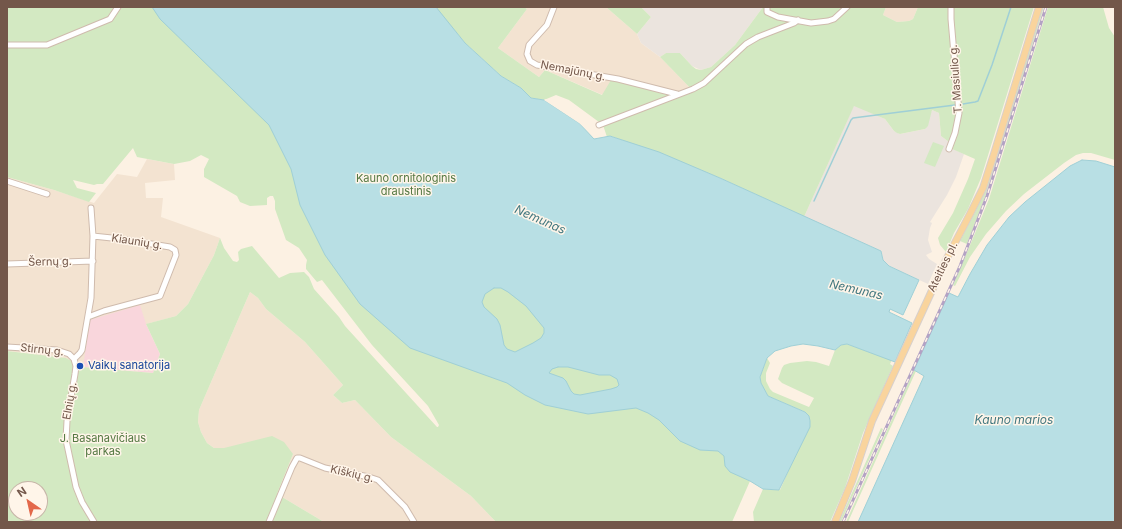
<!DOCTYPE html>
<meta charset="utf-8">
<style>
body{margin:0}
#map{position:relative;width:1122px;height:529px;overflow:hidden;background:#fcf1e3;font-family:Inter,sans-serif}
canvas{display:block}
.frame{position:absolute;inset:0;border:8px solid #73574a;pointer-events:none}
.north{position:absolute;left:8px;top:481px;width:40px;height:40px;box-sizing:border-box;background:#fff5e9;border:1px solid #c7b6a9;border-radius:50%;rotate:326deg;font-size:11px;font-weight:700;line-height:16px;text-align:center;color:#73574a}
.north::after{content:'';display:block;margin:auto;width:14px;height:18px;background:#e3684a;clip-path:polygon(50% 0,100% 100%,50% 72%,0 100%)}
</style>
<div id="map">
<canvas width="1122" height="529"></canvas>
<div class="frame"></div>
<div class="north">N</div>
</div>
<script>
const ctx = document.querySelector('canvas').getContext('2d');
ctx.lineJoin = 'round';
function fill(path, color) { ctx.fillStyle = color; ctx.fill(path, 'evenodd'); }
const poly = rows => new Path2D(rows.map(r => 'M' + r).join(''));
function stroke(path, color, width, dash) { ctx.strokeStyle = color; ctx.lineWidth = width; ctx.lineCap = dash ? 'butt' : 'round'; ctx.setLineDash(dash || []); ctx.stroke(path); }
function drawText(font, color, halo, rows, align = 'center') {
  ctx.font = font + ' Inter,sans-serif'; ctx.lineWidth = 3; ctx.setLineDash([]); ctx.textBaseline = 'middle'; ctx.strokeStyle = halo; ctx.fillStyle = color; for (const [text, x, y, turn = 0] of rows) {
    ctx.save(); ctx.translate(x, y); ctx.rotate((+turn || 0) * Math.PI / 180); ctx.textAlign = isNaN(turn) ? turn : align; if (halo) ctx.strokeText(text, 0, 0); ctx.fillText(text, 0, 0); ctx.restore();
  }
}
const residential = poly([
 [524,7,606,7,637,34,641,43,660,57,694,92,679,96,603,95,545,70,539,77,498,48,527,9],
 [886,7,918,7,913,19,909,21,897,22,883,15],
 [147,159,174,164,175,180,145,183,146,198,163,198,161,217,220,238,214,255,188,304,176,316,147,324,83,367,66,358,7,351,7,177,54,190,94,203,117,174,137,177],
 [250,292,258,298,266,309,305,342,343,385,333,395,342,403,355,400,391,437,471,496,496,522,324,522,277,494,293,454,224,448,214,448,207,443,201,432,198,422,199,410]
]);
const industrial = poly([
 [641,7,763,7,735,45,711,67,701,70,692,66,680,53,666,53,660,57,641,43,637,34,651,17],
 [854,105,885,119,894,131,900,134,925,129,932,110,939,113,941,136,949,142,951,148,964,154,956,177,947,195,930,222,932,223,930,228,928,240,932,252,926,255,929,259,937,264,928,284,889,266,883,260,881,251,804,217]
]);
const medical = poly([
 [140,305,146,324,160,354,153,373,83,367,90,320]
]);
const green = poly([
 [7,7,524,7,527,9,498,48,539,77,545,70,602,95,611,80,679,96,694,92,660,57,666,53,680,53,692,66,696,69,701,70,711,67,735,45,763,7,886,7,883,15,897,22,909,21,913,19,918,7,949,7,957,111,953,133,949,142,941,136,939,113,932,110,928,126,925,129,900,134,897,133,894,131,885,119,854,106,804,217,720,178,611,136,607,137,603,125,569,100,556,95,544,100,531,98,521,88,501,76,465,43,455,31,745,478,750,481,732,522,496,522,471,496,391,437,355,400,342,403,333,395,343,385,305,342,266,309,258,298,250,292,199,410,198,422,201,432,207,443,214,448,224,448,272,436,284,442,293,454,277,494,324,522,7,522,7,351,66,358,83,367,153,373,160,354,146,324,176,316,188,304,214,255,220,238,224,248,233,261,237,262,239,260,238,252,241,249,252,246,279,278,290,273,304,272,309,277,314,289,339,317,345,326,437,427,438,427,439,425,428,406,372,345,322,280,317,282,306,269,306,265,307,260,299,248,286,240,275,209,275,201,273,196,270,196,267,198,267,205,250,206,240,202,237,196,204,177,204,169,209,159,201,155,190,161,174,164,158,161,137,157,133,148,103,184,97,184,94,185,73,180,77,188,96,193,89,202,54,190,7,177],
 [16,489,40,489,40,513,16,513],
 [606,7,641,7,651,17,637,34],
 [953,7,1034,7,981,178,968,209,954,233,946,252,940,245,938,238,953,213,968,179,975,159,950,148,959,128,961,116,960,82,953,23],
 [1042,7,1044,7,1004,139,984,200,967,244,960,241,976,210,988,182,1002,139],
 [1048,7,1103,7,1109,28,1115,37,1115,160,1091,153,1083,153,1076,155,1064,163,1024,194,1006,211,986,234,970,257,955,286,953,285,973,238,989,199],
 [933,142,944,146,935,167,924,163],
 [847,344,892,360,890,364,893,366,863,433,845,488,830,522,754,522,753,512,763,489,780,490,810,421,809,416,805,412,768,396,761,383,760,377,767,358,770,363,766,373,766,381,770,389,773,392,809,407,814,398,782,383,778,379,782,368,784,365,790,363,807,361,816,362,829,366,835,350,841,345],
 [914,370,916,371,848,522,846,522],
 [881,428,883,429,841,522,839,522]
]);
const water = poly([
 [152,7,436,7,465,43,501,76,521,88,531,98,544,100,579,123,594,139,610,136,659,152,720,178,881,251,883,260,889,266,919,280,903,315,890,309,889,312,912,323,895,362,847,344,841,345,835,350,818,346,803,344,791,346,775,351,767,358,760,377,761,383,768,396,805,412,809,416,810,421,810,427,779,490,763,489,750,481,730,472,725,466,724,456,718,451,700,450,680,441,659,420,648,413,636,408,588,414,545,405,525,395,507,383,410,348,360,304,325,255,300,205,291,169,269,125,160,19,152,7],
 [494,288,501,288,508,292,526,306,544,328,544,333,541,338,533,343,515,352,507,349,504,345,500,325,497,319,484,307,482,302,485,294,494,288],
 [558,367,568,367,599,375,610,375,617,379,619,385,617,387,611,389,580,395,574,394,571,391,566,381,563,378,549,373,552,369,558,367],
 [1082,160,1096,161,1115,167,1115,522,858,522,924,376,914,370,949,293,958,297,970,274,987,245,1009,217,1025,202,1070,166,1082,160]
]);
const pier = poly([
 [546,99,580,122,592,132,590,133,579,123,544,100]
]);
const stream = poly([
 [963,104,975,102,978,101,992,65,1011,7],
 [814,201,851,120,853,118,955,105]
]);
const minor = poly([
 [554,7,547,25,529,45,527,54,530,61,537,65,618,79,677,94],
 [767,7,767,12,778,17,811,23,828,21,834,19,847,7],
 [7,45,47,45,110,19,118,7],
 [599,125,693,89,704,83,746,44,758,37,794,23,798,20],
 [949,149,955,133,959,113,951,19,951,7],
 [7,181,47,194],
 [7,264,93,261],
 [88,317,104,311,160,296,176,255,175,250,170,247,121,239,93,236],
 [7,347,57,350,69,354,74,359,76,366,75,374,67,421,66,440,76,487,82,502,94,522],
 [74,359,80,353,82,350,91,298,93,236,91,208],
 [269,522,292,467,297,458,300,458,325,468,369,477,378,480,405,507,414,522]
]);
const major = poly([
 [835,522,852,481,872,421,946,260,970,214,983,188,994,154,1039,7]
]);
const rail = poly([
 [843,522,960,266,987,196,1046,7]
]);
const markers = [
 [80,366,4,"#1a4fb4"]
];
const streetNames = [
 ["Nemajūnų g.",573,71,11],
 ["T. Masiulio g.",956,79,-94],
 ["Kiaunių g.",137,242,9],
 ["Šernų g.",50,262,-1],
 ["Ateities pl.",943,267,-64],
 ["Stirnų g.",42,350,6],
 ["Elnių g.",70,401,-80],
 ["Kiškių g.",352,474,13]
];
const parkNames = [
 ["Kauno ornitologinis",406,179],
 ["draustinis",406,192],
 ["J. Basanavičiaus",103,439],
 ["parkas",103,452]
];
const transitNames = [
 ["Vaikų sanatorija",88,366]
];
const waterNames = [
 ["Nemunas",540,220,24],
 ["Nemunas",856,290,13],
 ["Kauno marios",1014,420]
];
fill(residential, '#f3e3d1');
fill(industrial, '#ebe4de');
fill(medical, '#f9d6dc');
fill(green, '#d3e9c2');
fill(water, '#b8dfe4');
stroke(water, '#9fcfd6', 1);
fill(pier, '#fcf1e3');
stroke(stream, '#9fcfd6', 1.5);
stroke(minor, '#cfbbad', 7);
stroke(major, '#d8d0cc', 8);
stroke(minor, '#fff', 5);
stroke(major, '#f9d49d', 6);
stroke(rail, '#b3a2c4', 3);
stroke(rail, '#fff5e9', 1.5, [4.5]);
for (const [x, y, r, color] of markers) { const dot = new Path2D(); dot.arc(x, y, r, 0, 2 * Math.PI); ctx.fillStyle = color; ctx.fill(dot); stroke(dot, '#fff5e9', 1.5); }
drawText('11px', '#73574a', '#fff5e9', streetNames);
drawText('11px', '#547842', '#fff5e9', parkNames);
drawText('11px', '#164399', '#fff5e9', transitNames, 'left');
drawText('italic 12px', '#41777f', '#fff5e9', waterNames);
</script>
